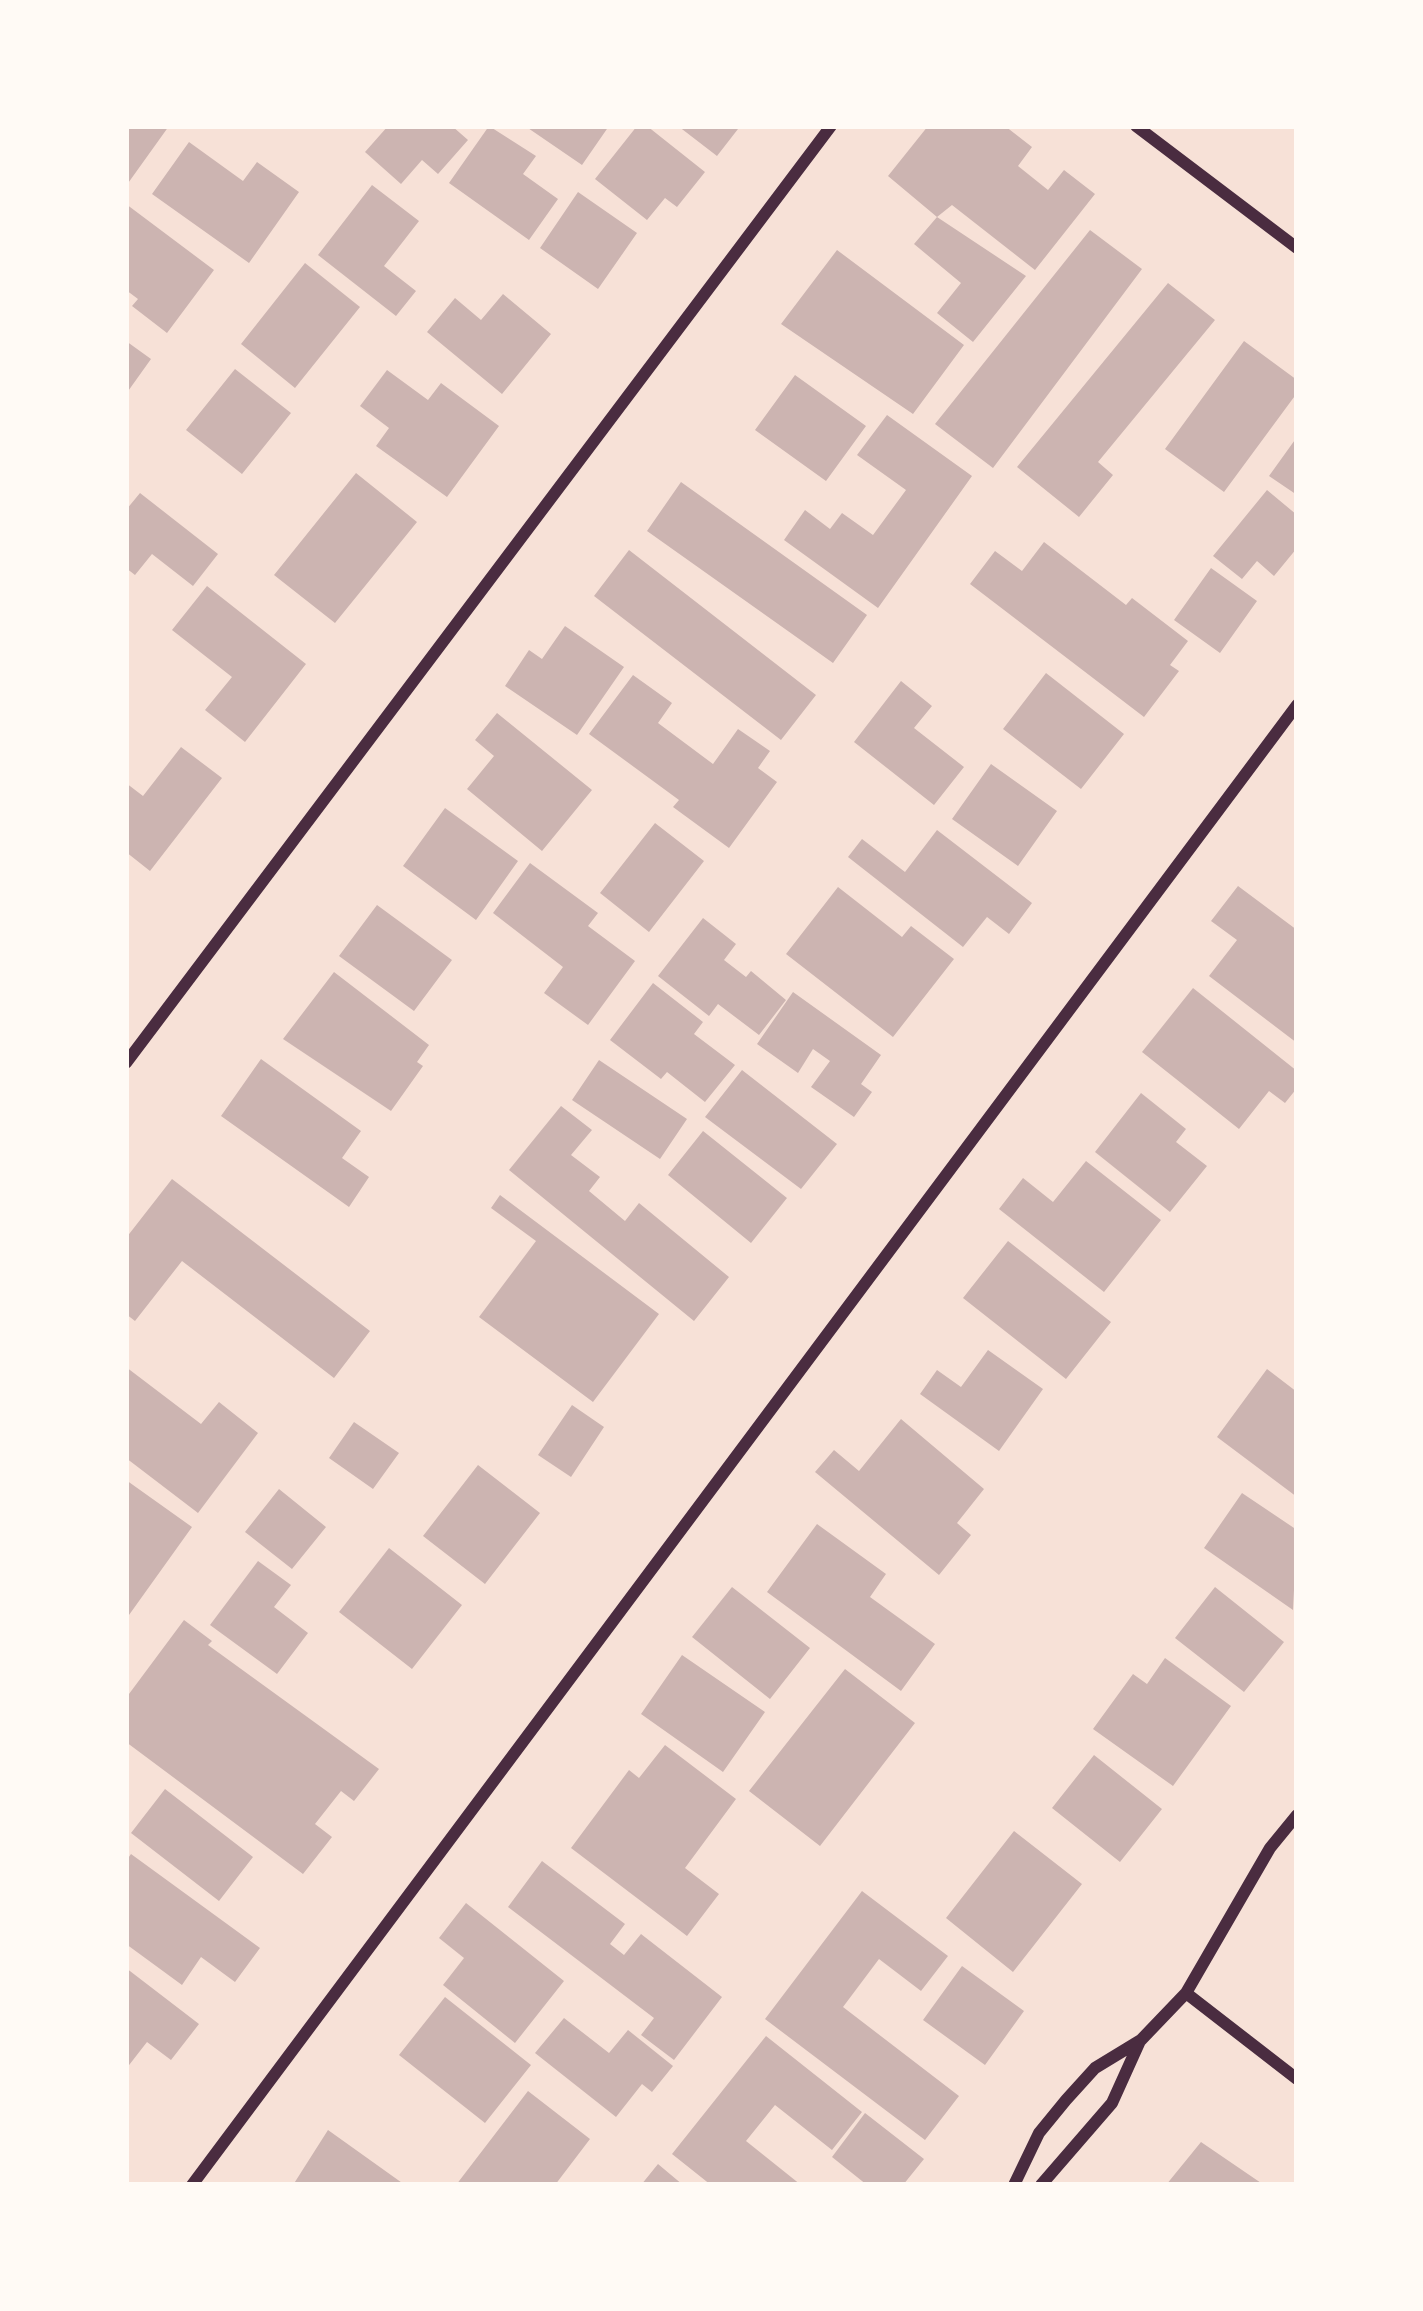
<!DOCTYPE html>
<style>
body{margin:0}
#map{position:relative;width:1423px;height:2311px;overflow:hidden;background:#f7e1d7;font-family:"Sofia Sans Condensed",sans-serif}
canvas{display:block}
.frame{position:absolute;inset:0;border:129px solid #fffaf5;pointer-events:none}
</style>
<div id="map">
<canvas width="1423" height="2311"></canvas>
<div class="frame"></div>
</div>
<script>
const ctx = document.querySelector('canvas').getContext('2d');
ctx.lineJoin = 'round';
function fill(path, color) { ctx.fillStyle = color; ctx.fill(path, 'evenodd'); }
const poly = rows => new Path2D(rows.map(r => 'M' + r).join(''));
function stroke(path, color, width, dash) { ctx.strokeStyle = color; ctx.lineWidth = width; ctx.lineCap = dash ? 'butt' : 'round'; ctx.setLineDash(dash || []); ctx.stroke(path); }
const building = poly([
 [126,126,169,126,126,186],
 [388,126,452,126,468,140,438,174,422,160,401,184,365,152],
 [489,126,536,156,523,174,558,199,529,240,449,183],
 [525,126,609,126,582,165],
 [637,126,647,126,705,172,677,207,665,198,647,220,595,179],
 [678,126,734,126,738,129,717,156],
 [928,126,1005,126,1032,147,1018,166,1048,190,1064,170,1095,194,1035,270,952,205,937,217,888,176],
 [189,142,243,181,257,162,299,192,249,263,152,194],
 [372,185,419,221,384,266,416,291,396,316,318,255],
 [578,192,637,233,598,289,540,248],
 [126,204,214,270,167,333,132,306,138,299,126,290],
 [937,217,1026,276,973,342,937,313,961,283,914,244],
 [1090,230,1142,269,993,468,935,424],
 [837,250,964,345,913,414,781,324],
 [305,263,360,307,295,388,241,344],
 [1168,283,1215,320,1098,462,1113,475,1079,517,1017,467],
 [503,294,551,334,502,394,427,332,455,298,481,320],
 [126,341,151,359,126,394],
 [1244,341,1297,380,1297,393,1224,492,1165,449],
 [235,369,291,413,242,474,186,430],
 [387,370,428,400,441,383,499,426,447,497,376,446,389,428,360,406],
 [795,375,866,426,826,481,755,430],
 [887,415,972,476,878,608,784,540,805,510,830,529,842,513,873,535,906,490,857,455],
 [1297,437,1297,495,1269,476],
 [356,473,417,522,335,623,274,575],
 [681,482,867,615,833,663,647,531],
 [1267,490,1297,515,1297,548,1274,576,1257,561,1242,579,1213,556],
 [140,493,218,554,193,586,152,554,135,575,126,568,126,510],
 [1044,542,1126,605,1132,598,1188,641,1170,665,1179,671,1144,717,970,584,995,551,1022,571],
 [629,550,816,695,781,740,594,596],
 [1211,568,1257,601,1220,653,1174,620],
 [207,586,306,664,245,742,205,710,232,677,172,630],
 [565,626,624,667,577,735,505,686,529,650,542,659],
 [1046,673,1124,734,1081,789,1003,729],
 [633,675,672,703,658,723,713,764,738,729,770,751,758,768,777,782,729,848,673,807,679,800,589,734],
 [901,681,932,706,914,728,964,767,934,805,854,742],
 [497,713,592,790,542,851,467,789,494,756,475,740],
 [181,747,222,778,150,871,126,852,126,783,143,796],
 [991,764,1057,811,1018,866,952,819],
 [445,808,518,861,476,920,403,866],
 [655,823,704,861,649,932,600,893],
 [937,830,1032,903,1009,934,987,917,963,947,848,857,862,839,905,872],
 [530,863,598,913,588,926,635,961,588,1025,544,993,563,967,493,913],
 [1238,886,1297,930,1297,1043,1209,976,1237,940,1211,921],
 [838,887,902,937,911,926,954,959,893,1037,786,954],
 [377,905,452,960,414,1011,339,956],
 [703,918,736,944,724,960,746,977,751,971,786,1000,759,1035,718,1004,709,1016,658,976],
 [334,972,429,1045,417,1062,423,1066,391,1111,283,1039],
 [653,983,703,1022,694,1034,735,1065,705,1102,667,1072,661,1079,610,1040],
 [1193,988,1297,1071,1297,1088,1285,1103,1269,1091,1239,1129,1142,1052],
 [793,992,881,1055,861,1084,872,1092,854,1117,811,1087,830,1061,813,1049,798,1073,757,1044],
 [261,1059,361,1131,342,1158,369,1177,349,1207,221,1116],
 [599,1060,687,1119,660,1159,572,1100],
 [742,1070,837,1144,801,1189,705,1117],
 [1141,1093,1186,1129,1176,1142,1207,1166,1170,1212,1095,1152],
 [561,1106,592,1130,571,1155,600,1177,589,1191,625,1221,639,1203,729,1277,694,1321,509,1170],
 [703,1131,787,1198,751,1243,668,1175],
 [1086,1161,1161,1220,1104,1292,999,1209,1023,1178,1053,1202],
 [172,1179,370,1331,334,1378,182,1261,135,1321,126,1314,126,1238],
 [500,1195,659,1314,593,1402,479,1317,536,1241,491,1208],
 [1008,1241,1111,1322,1066,1379,963,1298],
 [988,1350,1043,1389,999,1451,920,1394,937,1370,961,1387],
 [126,1367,201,1424,219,1402,258,1433,198,1513,126,1458],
 [1267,1369,1297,1392,1297,1497,1217,1437],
 [572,1405,604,1427,571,1477,538,1455],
 [901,1419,984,1489,957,1523,971,1535,939,1575,815,1472,834,1450,859,1471],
 [354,1422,399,1453,373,1489,329,1458],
 [478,1465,540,1513,485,1584,423,1536],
 [126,1480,192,1527,129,1615,126,1613],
 [279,1489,326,1527,292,1569,245,1532],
 [1242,1493,1297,1530,1293,1610,1204,1548],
 [817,1524,886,1574,870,1597,935,1644,901,1691,767,1592],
 [389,1548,462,1605,412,1669,339,1612],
 [258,1561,291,1585,274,1607,308,1633,277,1674,210,1625],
 [732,1587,810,1648,770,1699,692,1637],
 [1215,1587,1284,1642,1244,1692,1175,1638],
 [184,1620,212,1641,208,1645,379,1769,354,1801,341,1791,315,1824,332,1837,303,1874,126,1742,126,1698],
 [682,1655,765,1712,723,1772,641,1714],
 [1165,1658,1231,1706,1173,1786,1093,1729,1133,1674,1147,1684],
 [845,1669,915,1723,820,1846,749,1791],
 [665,1745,736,1799,685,1868,719,1894,687,1936,571,1848,629,1770,639,1778],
 [1094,1755,1162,1809,1120,1862,1052,1808],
 [165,1789,253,1857,219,1901,131,1833],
 [1014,1831,1082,1884,1013,1972,946,1918],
 [131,1854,260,1948,235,1982,201,1957,182,1985,126,1944,126,1861],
 [542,1861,625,1924,610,1944,624,1955,641,1934,722,1997,674,2060,641,2035,654,2018,508,1907],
 [862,1891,948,1956,921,1991,879,1959,843,2007,959,2096,925,2140,765,2019],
 [466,1903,564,1981,515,2043,443,1985,464,1958,439,1938],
 [962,1966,1024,2011,985,2065,923,2020],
 [126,1968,199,2024,171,2060,147,2042,126,2069],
 [445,1997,531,2065,485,2123,399,2055],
 [564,2018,609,2053,628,2030,673,2066,652,2092,642,2084,616,2117,535,2053],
 [766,2036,862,2112,832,2150,775,2105,746,2141,801,2185,711,2185,672,2154],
 [528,2091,590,2139,555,2185,456,2185],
 [865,2113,924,2159,903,2185,867,2185,832,2157],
 [328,2130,405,2185,293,2185],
 [1201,2142,1264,2185,1166,2185],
 [658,2164,683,2185,641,2185]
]);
const minor = poly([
 [1136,126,1297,248],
 [126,1063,831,126],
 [1186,1993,1297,2079],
 [192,2185,1297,705],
 [1014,2185,1039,2133,1066,2100,1095,2068,1141,2040,1186,1993,1270,1848,1297,1815],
 [1041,2185,1112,2103,1140,2041]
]);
fill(building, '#ccb4b1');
stroke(minor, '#4a2c40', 12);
</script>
